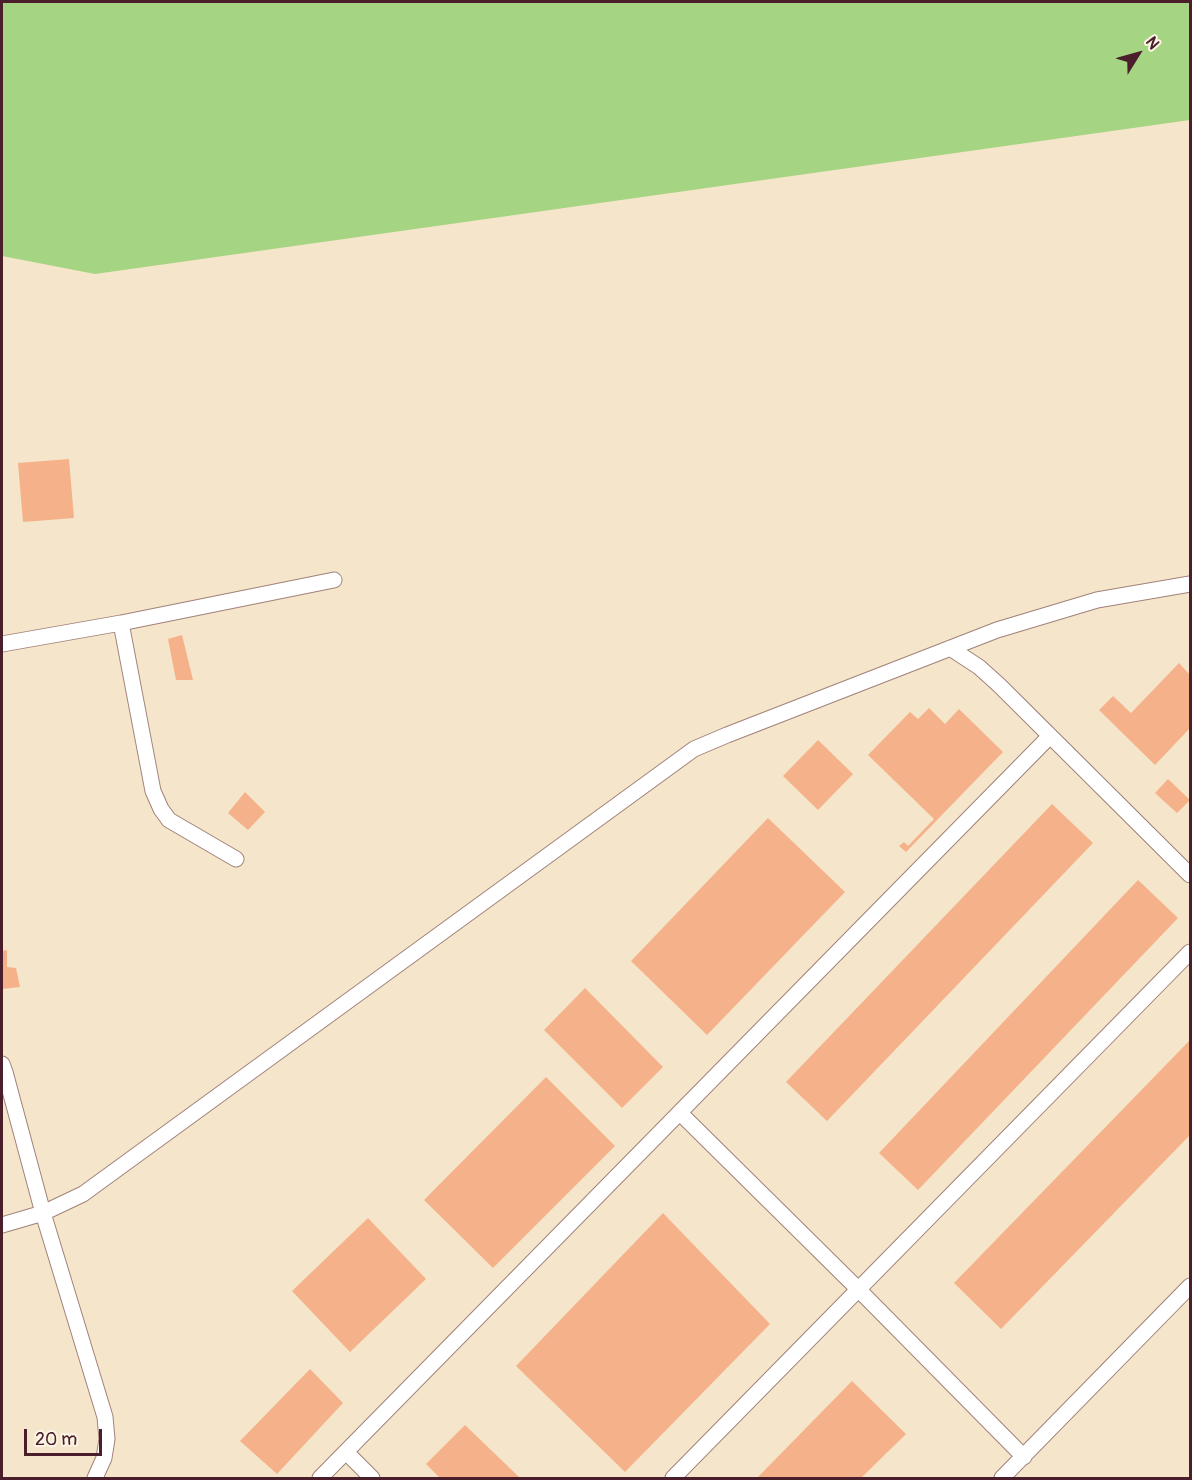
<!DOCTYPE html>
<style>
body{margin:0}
#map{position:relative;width:1192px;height:1480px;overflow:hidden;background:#f5e5ca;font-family:Pangolin,sans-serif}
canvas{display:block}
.frame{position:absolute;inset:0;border:3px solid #4a1f2b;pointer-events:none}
.north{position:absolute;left:1108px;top:24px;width:60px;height:60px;-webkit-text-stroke:4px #fcf5e5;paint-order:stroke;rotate:53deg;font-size:16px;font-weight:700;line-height:24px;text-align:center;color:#4a1f2b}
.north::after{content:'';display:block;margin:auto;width:21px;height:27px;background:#4a1f2b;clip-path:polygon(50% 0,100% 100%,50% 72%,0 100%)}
.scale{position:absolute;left:24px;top:1429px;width:78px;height:27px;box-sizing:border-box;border:3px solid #4a1f2b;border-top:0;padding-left:8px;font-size:18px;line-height:21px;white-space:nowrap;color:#4a1f2b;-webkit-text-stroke:4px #fcf5e5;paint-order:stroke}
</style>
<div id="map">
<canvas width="1192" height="1480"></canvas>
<div class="frame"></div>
<div class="north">N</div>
<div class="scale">20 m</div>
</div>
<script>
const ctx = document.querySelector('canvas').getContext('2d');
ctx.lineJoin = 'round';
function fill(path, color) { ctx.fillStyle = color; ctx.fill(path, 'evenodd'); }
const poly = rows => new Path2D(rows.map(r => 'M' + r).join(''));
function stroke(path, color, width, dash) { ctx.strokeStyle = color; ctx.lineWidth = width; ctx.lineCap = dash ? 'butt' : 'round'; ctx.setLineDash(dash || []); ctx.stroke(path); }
const green = poly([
 [2,2,1190,2,1190,120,95,274,2,256]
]);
const building = poly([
 [69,459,74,518,23,522,18,463],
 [182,635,193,680,176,680,168,639],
 [1179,663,1190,675,1190,728,1155,765,1099,710,1113,696,1131,713],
 [929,708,945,724,959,709,1003,752,906,852,899,846,904,842,908,846,934,819,868,755,910,712,918,719],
 [818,740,853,774,818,810,783,776],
 [1168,779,1190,800,1177,813,1155,793],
 [245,792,265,812,248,830,228,813],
 [1052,804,1093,843,827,1121,786,1082],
 [768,818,845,892,707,1035,631,961],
 [1138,880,1178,918,918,1190,879,1153],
 [7,950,7,967,16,968,20,987,2,989,2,951],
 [585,988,663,1067,622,1108,544,1030],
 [1190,1040,1190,1135,1001,1329,954,1283],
 [546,1077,615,1146,493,1268,424,1200],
 [663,1213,770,1324,625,1472,516,1366],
 [368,1218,426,1279,350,1352,292,1291],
 [310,1369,343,1403,277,1474,240,1441],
 [852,1381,906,1434,861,1478,757,1478],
 [465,1425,520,1478,440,1478,426,1464]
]);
const service = poly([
 [121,623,153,791,161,809,169,820,236,859],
 [2,644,121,623,334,580],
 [950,648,979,667,999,685,1190,875],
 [2,1064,5,1072,43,1213,105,1417,107,1439,104,1458,95,1478],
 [680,1113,858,1289,1024,1457],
 [2,1225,43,1213,83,1194,694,749,727,735,997,630,1097,600,1190,584],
 [346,1452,372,1478],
 [320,1478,1050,736],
 [673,1478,1190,952],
 [1002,1478,1190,1286]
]);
fill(green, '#a5d482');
fill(building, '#f5b28a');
stroke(service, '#a0827a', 17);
stroke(service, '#fff', 15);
</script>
